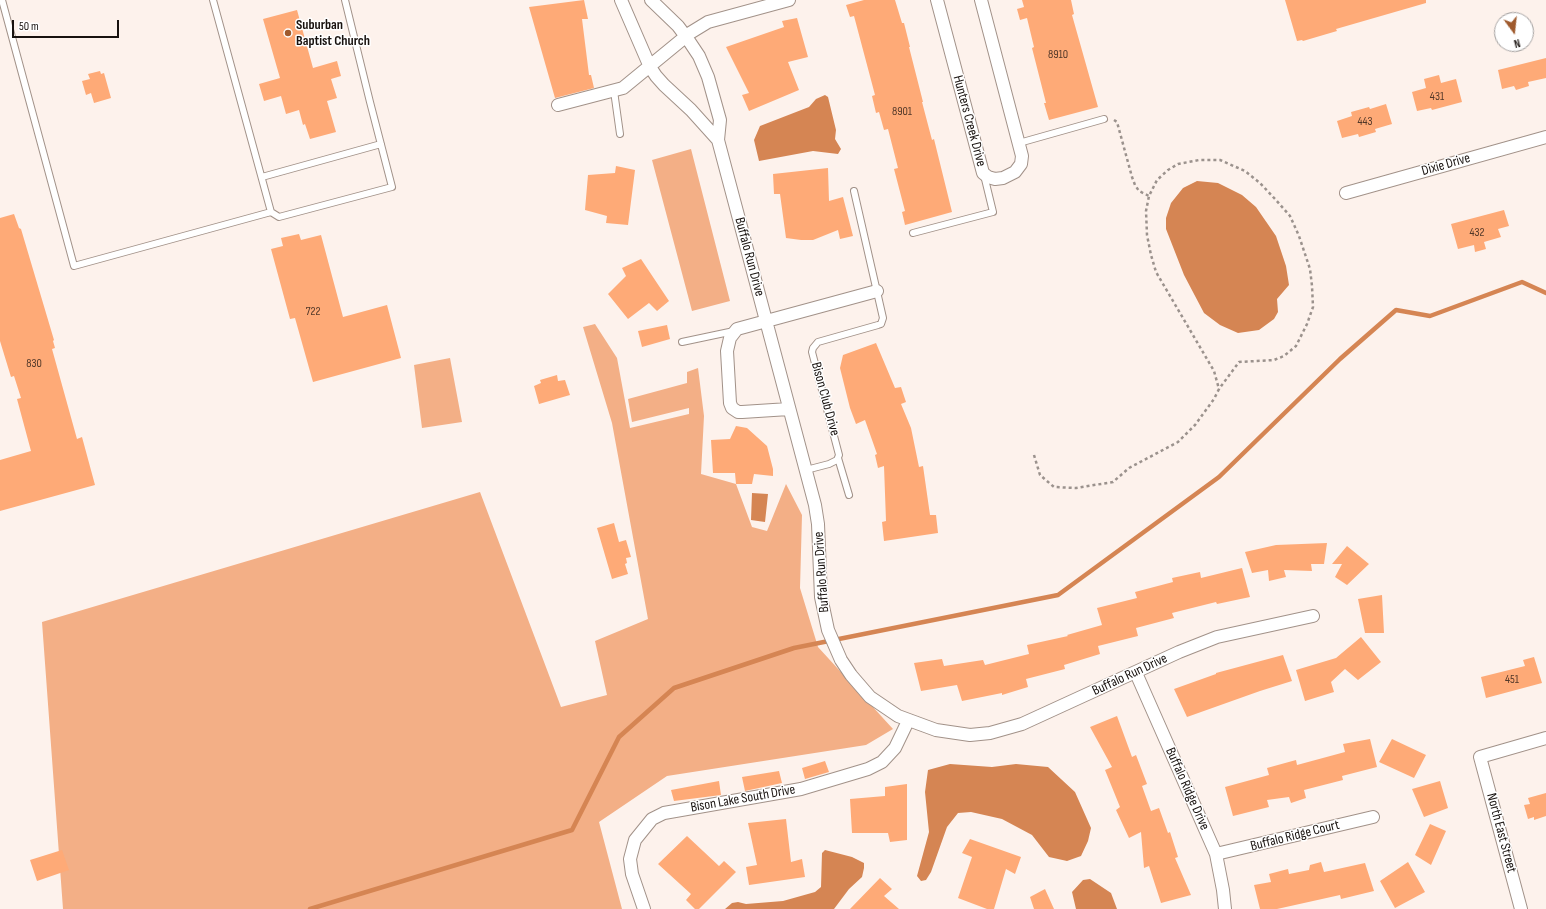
<!DOCTYPE html>
<style>
body{margin:0}
#map{position:relative;width:1546px;height:909px;overflow:hidden;background:#fdf2ec;font-family:"Sofia Sans Condensed",sans-serif}
canvas{display:block}
.north{position:absolute;left:1494px;top:12px;width:40px;height:40px;box-sizing:border-box;background:#fff;border:1px solid #a3a09f;border-radius:50%;rotate:165deg;font-size:11px;font-weight:700;line-height:16px;text-align:center;color:#18120f}
.north::after{content:'';display:block;margin:auto;width:14px;height:18px;background:#9f5a2d;clip-path:polygon(50% 0,100% 100%,50% 72%,0 100%)}
.scale{position:absolute;left:12px;top:20px;width:107px;height:18px;box-sizing:border-box;border:2px solid #18120f;border-top:0;padding-left:5px;font-size:12px;line-height:14px;white-space:nowrap;color:#18120f;-webkit-text-stroke:3px #fff;paint-order:stroke}
</style>
<div id="map">
<canvas width="1546" height="909"></canvas>
<div class="north">N</div>
<div class="scale">50 m</div>
</div>
<script>
const ctx = document.querySelector('canvas').getContext('2d');
ctx.lineJoin = 'round';
function fill(path, color) { ctx.fillStyle = color; ctx.fill(path, 'evenodd'); }
const poly = rows => new Path2D(rows.map(r => 'M' + r).join(''));
function stroke(path, color, width, dash) { ctx.strokeStyle = color; ctx.lineWidth = width; ctx.lineCap = dash ? 'butt' : 'round'; ctx.setLineDash(dash || []); ctx.stroke(path); }
function drawText(font, color, halo, rows, align = 'center') {
  ctx.font = font + ' "Sofia Sans Condensed",sans-serif'; ctx.lineWidth = 3; ctx.setLineDash([]); ctx.textBaseline = 'middle'; ctx.strokeStyle = halo; ctx.fillStyle = color; for (const [text, x, y, turn = 0] of rows) {
    ctx.save(); ctx.translate(x, y); ctx.rotate((+turn || 0) * Math.PI / 180); ctx.textAlign = isNaN(turn) ? turn : align; if (halo) ctx.strokeText(text, 0, 0); ctx.fillText(text, 0, 0); ctx.restore();
  }
}
const green = poly([
 [691,149,730,301,692,311,652,160],
 [595,324,617,358,630,428,689,414,689,408,632,422,628,399,687,383,687,372,698,368,704,416,701,474,736,484,752,527,767,531,786,484,802,515,800,588,818,647,893,729,866,745,667,776,599,822,622,909,63,909,42,622,480,492,561,707,607,695,595,641,648,619,612,423,583,327],
 [450,358,462,422,422,428,414,365]
]);
const water = poly([
 [825,95,828,97,836,130,835,139,841,149,838,154,813,151,759,161,754,140,760,126,809,107,816,99],
 [1197,181,1218,183,1242,195,1256,207,1276,236,1286,266,1289,285,1277,299,1278,312,1274,319,1259,330,1238,333,1220,325,1204,313,1184,275,1166,229,1166,218,1171,203,1183,188],
 [752,493,768,494,765,522,751,520],
 [950,764,992,767,1016,764,1048,767,1075,792,1091,828,1088,841,1081,856,1067,861,1049,857,1032,835,1002,819,971,812,958,813,947,827,931,872,926,880,921,881,917,876,929,832,925,792,928,770],
 [825,850,852,857,864,863,864,868,862,877,849,889,834,909,725,909,732,903,738,902,746,904,783,901,815,892,821,887,822,853],
 [1090,879,1111,893,1117,909,1076,909,1072,892,1083,880]
]);
const stream = poly([
 [310,909,572,830,619,737,674,688,794,648,1058,595,1219,477,1340,359,1396,310,1430,316,1522,282,1546,293]
]);
const building = poly([
 [584,0,588,19,582,19,589,75,591,75,594,88,555,98,529,7],
 [864,0,895,0,902,23,904,23,910,47,909,47,923,102,922,102,932,140,934,139,952,212,905,225,902,212,905,211,894,169,898,168,888,129,884,130,879,112,876,113,872,96,875,95,854,16,850,17,846,5],
 [1022,0,1071,0,1074,14,1072,15,1098,107,1049,120,1044,103,1046,103,1032,48,1034,47,1027,18,1020,20,1017,9,1024,7],
 [1285,0,1426,0,1426,3,1336,29,1337,31,1303,41,1302,40,1297,41],
 [297,10,313,68,337,61,341,76,331,79,337,98,327,101,336,132,310,139,305,124,303,125,299,110,286,114,281,96,264,101,259,84,280,78,263,19],
 [797,18,808,57,788,62,799,90,749,111,742,95,749,93,726,47,784,27,782,21],
 [1546,58,1546,78,1528,82,1529,86,1516,90,1514,86,1502,89,1498,70],
 [100,71,101,74,104,73,111,98,94,103,91,93,86,95,82,81,90,79,88,74],
 [1439,75,1441,83,1456,79,1462,102,1432,110,1431,108,1417,111,1412,92,1426,88,1424,79],
 [1386,104,1392,124,1375,129,1376,132,1359,137,1358,134,1342,138,1337,121,1352,116,1351,112,1369,107,1370,109],
 [616,166,635,170,628,225,606,223,607,216,585,210,588,175,615,173],
 [828,168,829,201,843,197,853,236,840,239,838,230,813,240,801,240,786,238,780,194,774,194,773,174],
 [1504,210,1509,226,1498,229,1501,237,1484,242,1486,249,1475,252,1474,245,1458,249,1451,224],
 [14,214,19,228,21,229,54,340,53,341,55,348,52,349,77,439,82,437,95,485,0,511,0,460,31,451,17,399,21,398,14,376,11,377,0,341,0,218],
 [299,234,301,240,321,235,343,317,387,305,401,358,313,382,295,318,290,319,271,249,283,246,281,238],
 [641,259,669,301,657,311,649,303,628,319,608,294,626,276,622,268],
 [667,325,670,339,642,347,638,331],
 [876,343,895,388,901,387,906,402,901,404,911,428,919,467,923,466,930,515,936,515,938,533,884,541,882,522,886,521,884,466,878,468,875,455,877,454,865,420,856,424,850,408,840,368,843,355],
 [557,375,558,381,565,380,570,395,539,404,534,386,541,383,540,380],
 [736,426,747,428,767,446,773,469,773,476,754,474,752,484,736,484,735,473,713,473,711,440,730,439],
 [614,523,619,542,626,540,631,557,626,558,627,563,625,564,628,574,612,579,597,528],
 [1327,543,1324,564,1311,564,1312,571,1284,570,1286,577,1269,581,1268,570,1252,573,1245,552,1276,545],
 [1347,546,1369,564,1347,585,1335,577,1342,564,1332,564],
 [1242,568,1250,597,1217,604,1216,602,1172,613,1174,618,1136,628,1138,636,1098,646,1100,654,1064,665,1065,669,1026,679,1028,687,1002,695,1002,693,962,701,957,685,921,691,914,663,942,659,944,666,983,660,985,665,1029,654,1027,645,1068,636,1067,635,1102,625,1097,608,1137,598,1135,592,1173,582,1172,578,1200,572,1201,578],
 [1382,595,1384,633,1365,633,1358,599],
 [1361,637,1381,662,1358,680,1345,669,1331,682,1334,692,1305,701,1296,670,1336,658],
 [1283,655,1292,681,1260,691,1187,717,1174,689,1216,674,1216,673],
 [1534,657,1542,683,1486,698,1481,677,1525,666,1523,660],
 [1117,716,1132,757,1136,755,1147,784,1142,786,1151,811,1159,808,1168,833,1170,832,1178,857,1175,858,1191,895,1161,903,1149,866,1144,868,1141,832,1129,838,1116,810,1120,807,1105,770,1112,767,1090,727],
 [1370,739,1377,767,1342,776,1343,780,1304,790,1306,798,1291,803,1289,797,1267,800,1269,807,1233,816,1225,787,1269,775,1267,768,1296,760,1297,765,1345,752,1343,744],
 [1392,739,1426,755,1414,778,1379,762],
 [825,761,829,772,805,779,802,768],
 [779,771,782,783,745,791,742,777],
 [719,781,721,795,674,801,671,790],
 [1440,781,1448,808,1424,817,1412,789],
 [907,784,907,840,890,842,888,833,852,833,850,799,885,796,885,787],
 [1546,793,1546,816,1534,820,1534,817,1528,819,1524,805,1530,804,1528,798],
 [786,819,791,862,802,859,805,877,749,885,746,867,757,865,748,823],
 [1430,824,1446,831,1431,865,1415,855],
 [687,836,719,866,724,861,736,872,699,909,695,909,686,900,691,894,658,864],
 [970,839,1021,857,1015,874,1006,869,994,909,987,909,958,898,972,857,962,853],
 [62,850,69,870,37,881,30,860],
 [1321,862,1324,872,1365,863,1374,891,1341,899,1340,895,1277,909,1260,909,1254,885,1271,882,1269,874,1288,869,1289,874,1309,870,1310,865],
 [1408,862,1425,892,1395,908,1380,881],
 [880,878,892,889,884,896,899,909,850,909],
 [1045,889,1054,909,1034,909,1030,897]
]);
const path = poly([
 [1114,120,1117,122,1132,177,1135,185,1139,191,1149,196],
 [1034,455,1040,475,1054,487,1076,488,1113,482,1129,468,1178,442,1195,425,1214,399,1219,389,1214,371,1156,272,1151,255,1147,235,1146,211,1149,196,1157,180,1168,170,1178,164,1199,160,1220,160,1245,171,1260,183,1275,199,1290,216,1299,236,1310,269,1312,286,1313,307,1307,324,1296,346,1284,356,1274,360,1239,362,1219,389]
]);
const service = poly([
 [2,0,74,266,271,212],
 [213,0,271,212,279,217,392,187,370,102,345,0],
 [614,91,620,134],
 [1019,143,1104,119],
 [262,177,381,144],
 [913,233,993,212,984,175],
 [682,342,734,331],
 [838,458,849,495],
 [806,470,829,464,837,460,839,455,812,352,813,348,818,342,878,325,881,324,883,318,854,191]
]);
const minor = poly([
 [621,0,650,67,656,76,664,85,691,110,718,140],
 [651,0,678,26,687,38,699,56,708,77,720,120,718,140,815,505,818,524,821,597,828,630,841,660,851,675,870,697,898,716,936,730,970,735,990,733,1022,724,1179,652,1217,637,1313,616],
 [937,0,983,173,988,177,995,179,1003,178,1015,172,1021,164,1022,156,981,0],
 [558,105,623,88,690,33,708,22,789,0],
 [1346,193,1546,137],
 [789,409,742,412,738,412,732,408,730,403,727,351,730,338,737,329,877,291],
 [1136,673,1216,854,1223,890,1225,909],
 [1216,854,1373,817],
 [644,909,632,874,630,859,635,840,652,819,664,813,801,789,868,769,882,762,895,748,908,721],
 [1521,909,1480,757,1546,738]
]);
const markers = [
 [288,33,4,"#9f5a2d"]
];
const numberNames = [
 ["8910",1058,55],
 ["431",1437,97],
 ["8901",902,112],
 ["443",1365,122],
 ["432",1477,233],
 ["722",313,312],
 ["830",34,364],
 ["451",1512,680]
];
const poiNames = [
 ["Suburban",296,25],
 ["Baptist Church",296,41]
];
const streetNames = [
 ["Hunters Creek Drive",969,121,75],
 ["Dixie Drive",1446,165,-16],
 ["Buffalo Run Drive",749,257,75],
 ["Bison Club Drive",825,399,75],
 ["Buffalo Run Drive",822,572,-94],
 ["Buffalo Run Drive",1130,675,-25],
 ["Buffalo Ridge Drive",1187,789,66],
 ["Bison Lake South Drive",743,799,-10],
 ["North East Street",1501,833,75],
 ["Buffalo Ridge Court",1295,836,-14]
];
fill(green, '#f3af86');
fill(water, '#d58553');
stroke(stream, '#d58553', 4.5);
fill(building, '#feaa77');
stroke(service, '#a29289', 8);
stroke(minor, '#a29289', 14);
stroke(path, '#9b928d', 2.5, [3, 3]);
stroke(service, '#fff', 6);
stroke(minor, '#fff', 12);
for (const [x, y, r, color] of markers) { const dot = new Path2D(); dot.arc(x, y, r, 0, 2 * Math.PI); ctx.fillStyle = color; ctx.fill(dot); stroke(dot, '#fff', 1.5); }
drawText('12px', '#523829', null, numberNames);
drawText('bold 14px', '#18120f', '#fff', poiNames, 'left');
drawText('14px', '#18120f', '#fff', streetNames);
</script>
